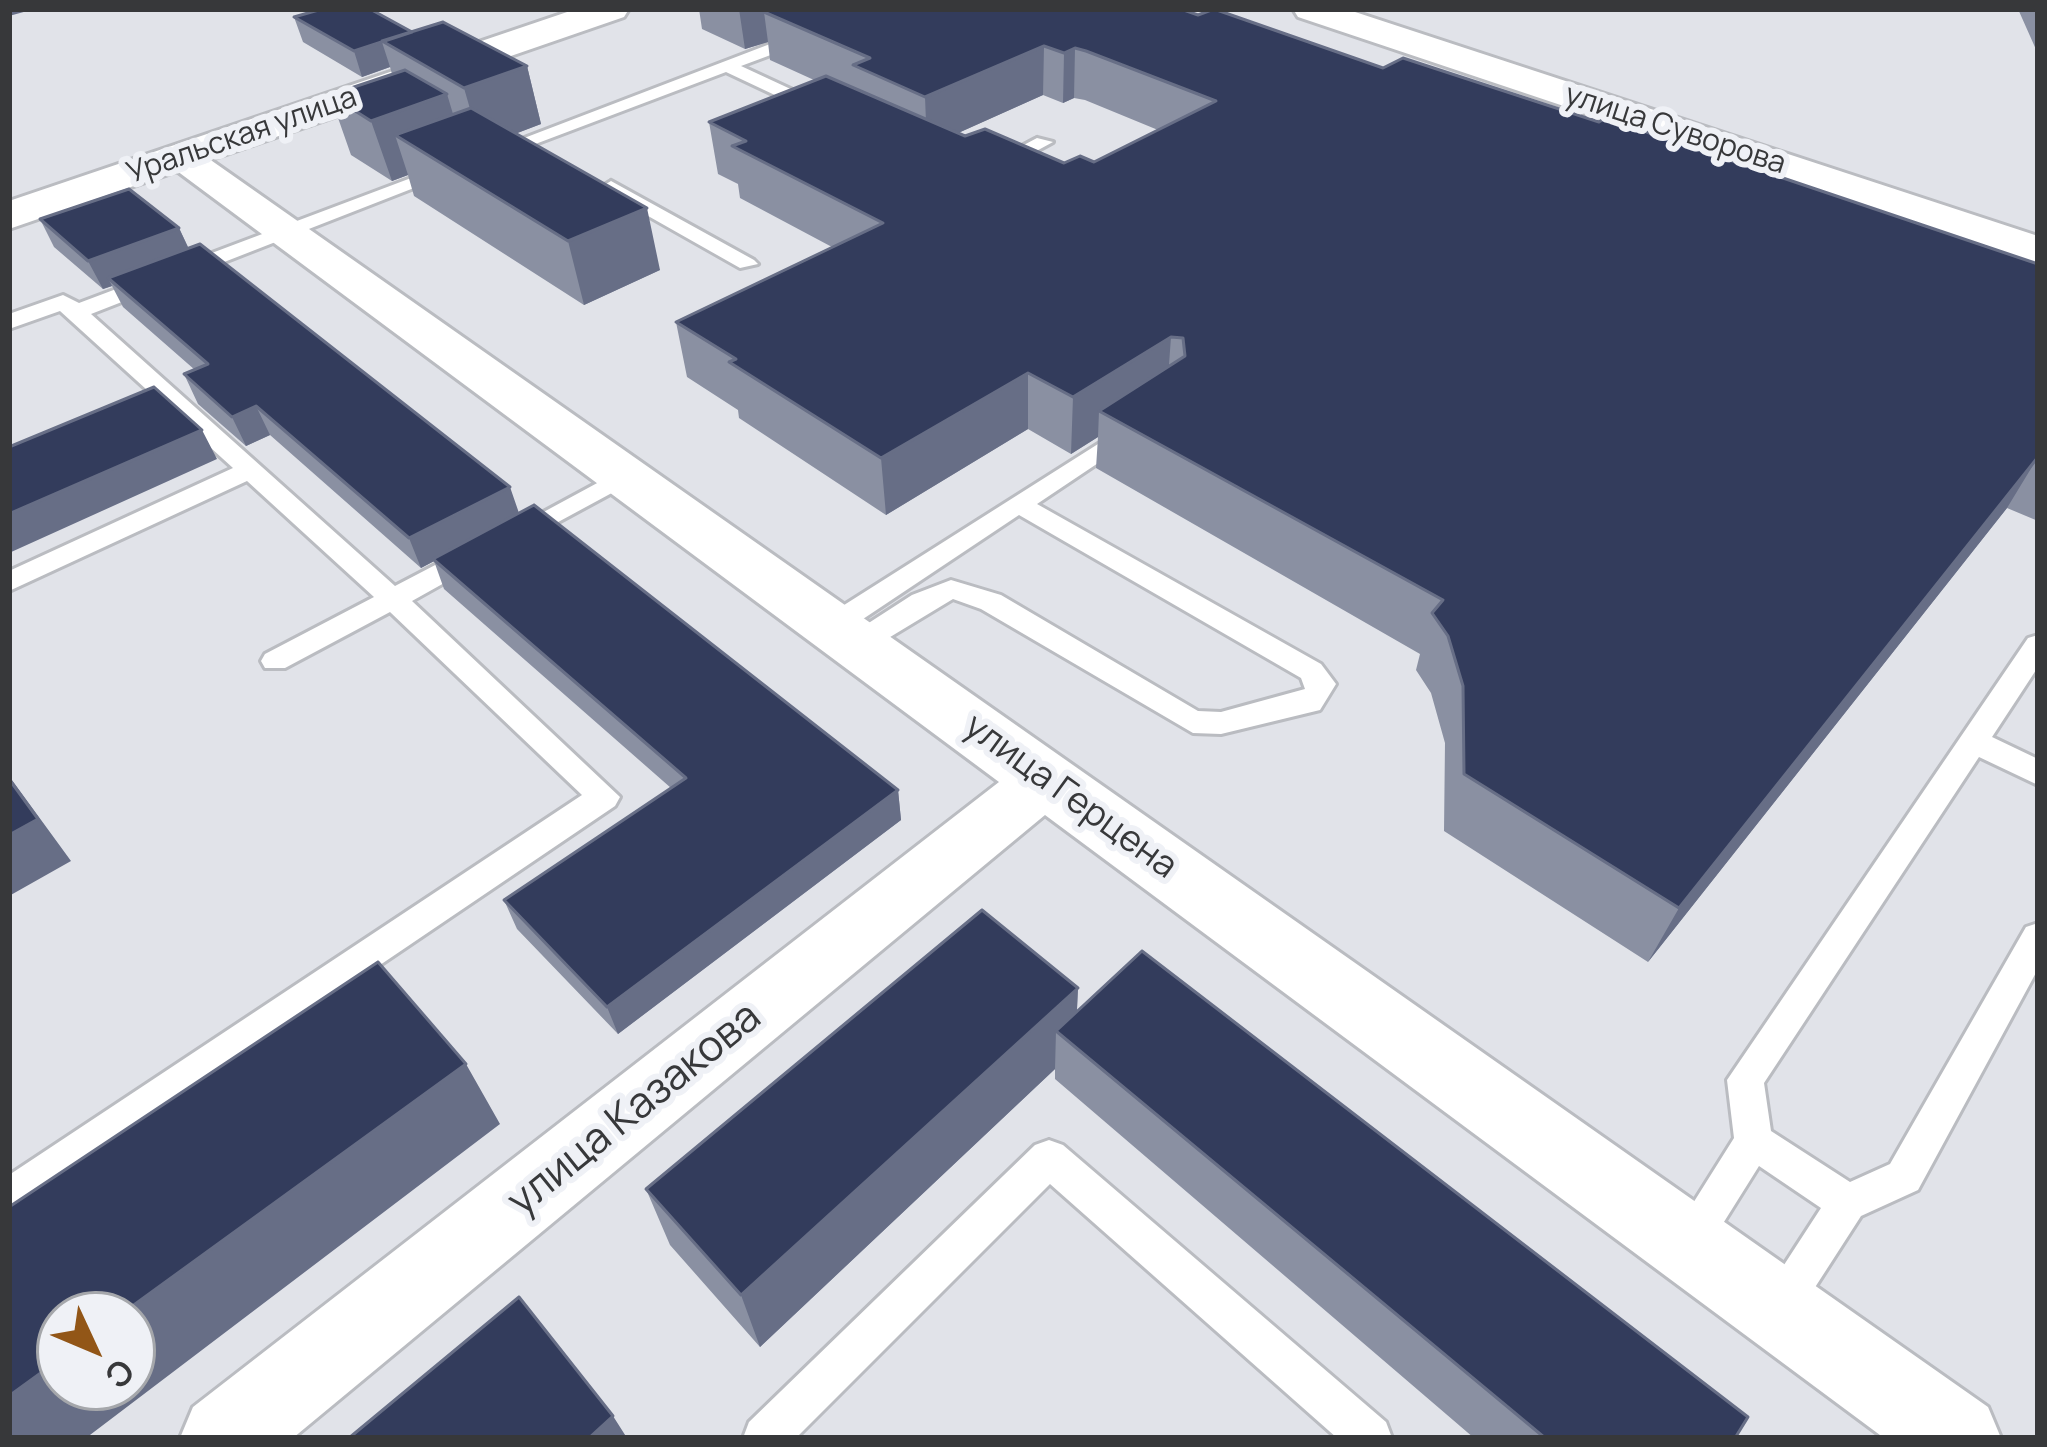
<!DOCTYPE html>
<meta charset="utf-8">
<style>
body{margin:0}
#map{position:relative;width:2047px;height:1447px;overflow:hidden;background:#e1e3e9;font-family:Manrope,sans-serif}
canvas{display:block}
.frame{position:absolute;inset:0;border:12px solid #37383a;pointer-events:none}
.north{position:absolute;left:36px;top:1291px;width:120px;height:120px;box-sizing:border-box;background:#eff1f6;border:3px solid #a5a7ab;border-radius:50%;rotate:134deg;font-size:33px;font-weight:700;line-height:48px;text-align:center;color:#37383a}
.north::after{content:'';display:block;margin:auto;width:42px;height:54px;background:#925617;clip-path:polygon(50% 0,100% 100%,50% 72%,0 100%)}
</style>
<div id="map">
<canvas width="2047" height="1447"></canvas>
<div class="frame"></div>
<div class="north">С</div>
</div>
<script>
const ctx = document.querySelector('canvas').getContext('2d');
ctx.lineJoin = 'round';
const poly = rows => new Path2D(rows.map(r => 'M' + r).join(''));
function stroke(path, color, width, dash) { ctx.strokeStyle = color; ctx.lineWidth = width; ctx.lineCap = dash ? 'butt' : 'round'; ctx.setLineDash(dash || []); ctx.stroke(path); }
function fill(path, color) { ctx.fillStyle = color; ctx.fill(path, 'evenodd'); }
function drawText(font, color, halo, rows, align = 'center') {
  ctx.font = font + ' Manrope,sans-serif'; ctx.lineWidth = 12; ctx.setLineDash([]); ctx.textBaseline = 'middle'; ctx.strokeStyle = halo; ctx.fillStyle = color; for (const [text, x, y, turn = 0] of rows) {
    ctx.save(); ctx.translate(x, y); ctx.rotate((+turn || 0) * Math.PI / 180); ctx.textAlign = isNaN(turn) ? turn : align; if (halo) ctx.strokeText(text, 0, 0); ctx.fillText(text, 0, 0); ctx.restore();
  }
}
const service = poly([
 [770,44,778,49,776,53,741,66,825,105,825,113,813,113,726,72,501,157,485,153,770,44],
 [1037,138,1053,142,1005,168,988,164,1037,138],
 [443,166,460,170,91,314,395,586,462,551,480,551,484,557,480,563,412,601,620,797,615,806,9,1216,9,1175,582,795,390,612,285,668,265,668,261,661,265,654,374,597,247,481,9,591,9,571,233,468,60,311,9,329,9,314,63,295,79,303,443,166],
 [611,181,754,260,758,264,740,268,604,191,601,187,611,181],
 [1128,425,1137,427,1137,437,1037,504,1321,664,1336,684,1320,710,1221,734,1193,733,981,609,953,599,867,651,847,651,843,644,847,637,912,595,951,580,1001,595,1198,711,1221,712,1305,689,1301,678,1019,515,842,633,822,633,818,626,822,619,1128,425],
 [625,468,638,476,634,481,523,541,505,541,501,535,625,468],
 [2038,635,2038,667,1992,737,2038,759,2038,785,1979,757,1764,1083,1771,1131,1850,1182,1890,1164,2026,927,2038,923,2038,969,1918,1190,1861,1216,1792,1323,1777,1329,1762,1323,1756,1308,1821,1208,1759,1166,1702,1257,1688,1263,1674,1257,1668,1243,1734,1138,1727,1080,2028,638,2038,635],
 [1049,1140,1063,1145,1386,1422,1392,1438,1337,1438,1050,1184,796,1438,743,1438,749,1422,1035,1145,1049,1140]
]);
const minor = poly([
 [182,146,195,149,1988,1407,2001,1438,1884,1438,1045,815,293,1438,180,1438,193,1407,999,782,169,165,163,157,169,149,182,146]
]);
const tertiary = poly([
 [576,9,629,9,624,17,9,229,9,201,576,9]
]);
const secondary = poly([
 [1293,9,1346,9,2038,236,2038,265,1298,17,1293,9]
]);
const wall = poly([
 [699,9,1181,9,2038,264,2038,521,2007,508,1648,962,1444,831,1445,743,1431,693,1416,670,1420,654,1096,468,1098,437,1071,454,1028,429,886,515,739,418,738,410,687,377,676,322,832,247,740,198,738,184,718,174,709,122,814,80,770,60,768,42,745,49,702,29],
 [1043,95,1063,103,1074,98,1085,100,1158,130,1094,162,1064,163,958,133],
 [2018,9,2038,9,2038,54],
 [294,17,412,32,527,66,541,124,517,133,660,270,584,305,414,196,408,175,392,181,351,155,330,95,392,74,390,67,362,77,303,42],
 [40,219,179,228,189,249,519,514,898,790,901,820,618,1034,517,929,504,900,671,788,444,589,434,561,421,568,270,435,246,446,198,404,184,374,195,370,123,307,112,286,103,289,54,247],
 [1078,988,1077,1011,1735,1438,1474,1438,1055,1079,1055,1069,760,1347,670,1245,646,1189]
]);
const shadedWall = poly([
 [9,9,31,9,31,10,9,16],
 [739,9,769,9,764,12,768,42,745,49],
 [382,42,390,67,362,77,354,51],
 [1044,46,1043,95,927,147,925,97],
 [1075,48,1074,98,1063,103,1064,53],
 [527,66,541,124,481,147,464,88],
 [447,94,465,154,395,135,408,175,392,181,371,121],
 [647,208,660,270,584,305,568,241],
 [179,228,192,256,108,278,112,286,103,289,88,261],
 [1171,337,1167,392,1099,411,1098,437,1071,454,1073,397],
 [1028,373,1028,429,886,515,881,458],
 [256,406,270,435,246,446,232,417],
 [202,430,217,459,9,553,9,514],
 [2038,457,2007,508,1648,962,1679,908],
 [510,487,520,516,421,568,409,538],
 [9,776,71,861,9,896],
 [898,790,901,820,618,1034,607,1007],
 [1078,988,1075,1046,1056,1031,1055,1069,760,1347,741,1295],
 [466,1064,500,1124,86,1438,9,1438,9,1396,60,1359,60,1387,132,1387,132,1315,120,1315],
 [613,1416,627,1438,589,1438]
]);
const building = poly([
 [322,9,370,9,412,32,354,51,294,17,322,9],
 [768,9,1181,9,1198,15,1214,9,1383,68,1403,58,1599,122,1605,118,2038,264,2038,457,1679,908,1464,774,1463,686,1448,636,1432,613,1443,600,1099,411,1185,356,1183,338,1171,337,1073,397,1028,373,881,458,729,362,736,359,676,322,883,223,732,146,746,141,709,122,826,76,965,136,985,129,1064,163,1080,156,1094,162,1216,101,1086,51,1075,48,1064,53,1044,46,925,97,853,65,870,58,764,12,768,9],
 [443,22,527,66,464,88,382,41,443,22],
 [405,70,447,94,371,121,330,95,405,70],
 [471,108,647,208,568,241,395,135,471,108],
 [129,189,179,228,88,261,40,219,129,189],
 [200,244,510,487,409,538,256,406,232,417,184,374,208,364,108,278,200,244],
 [154,387,202,430,9,514,9,447,154,387],
 [534,505,898,790,607,1007,504,900,686,778,433,559,534,505],
 [9,779,38,819,9,835,9,779],
 [982,910,1078,988,741,1295,646,1189,982,910],
 [1142,951,1748,1417,1735,1438,1545,1438,1056,1031,1142,951],
 [378,962,466,1064,120,1315,60,1315,60,1359,9,1396,9,1207,378,962],
 [519,1297,613,1416,589,1438,349,1438,519,1297]
]);
const farStreetnames = [
 ["улица Суворова",1675,130,18],
 ["Уральская улица",242,136,-19]
];
const streetNames = [
 ["улица Герцена",1070,797,36]
];
const nearStreetnames = [
 ["улица Казакова",635,1110,-39]
];
stroke(service, '#babcc1', 6);
stroke(minor, '#babcc1', 6);
stroke(tertiary, '#babcc1', 6);
stroke(secondary, '#babcc1', 6);
fill(service, '#fff');
fill(minor, '#fff');
fill(tertiary, '#fff');
fill(secondary, '#fff');
fill(wall, '#8a90a2');
fill(shadedWall, '#676e86');
fill(building, '#333c5c');
stroke(building, '#676e86', 3);
drawText('30px', '#37383a', '#eff1f6', farStreetnames);
drawText('36px', '#37383a', '#eff1f6', streetNames);
drawText('42px', '#37383a', '#eff1f6', nearStreetnames);
</script>
